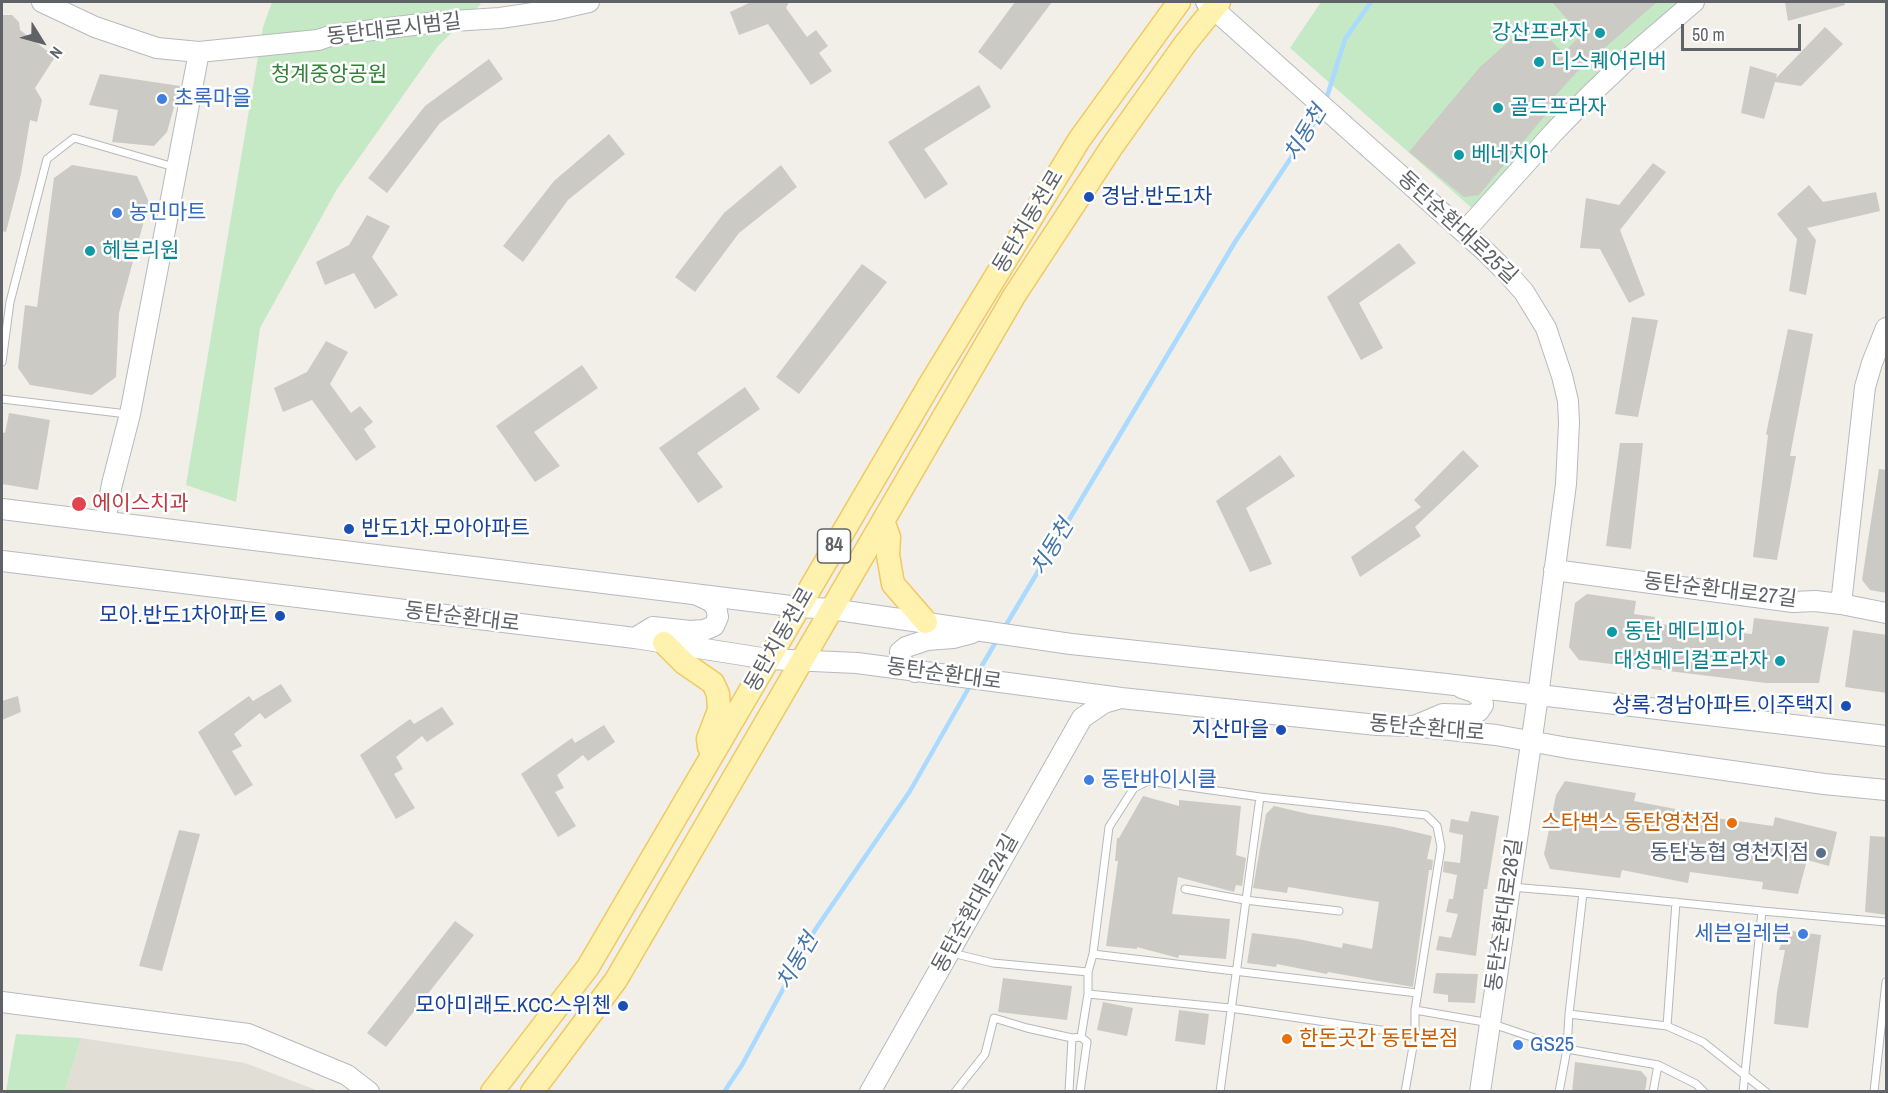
<!DOCTYPE html>
<meta charset="utf-8">
<style>
body{margin:0}
#map{position:relative;width:1888px;height:1093px;overflow:hidden;background:#f1efe8;font-family:"Archivo Narrow",sans-serif}
canvas{display:block}
.frame{position:absolute;inset:0;border:3px solid #5f6368;pointer-events:none}
.north{position:absolute;left:12px;top:12px;width:60px;height:60px;-webkit-text-stroke:4px #fff;paint-order:stroke;rotate:127deg;font-size:16px;font-weight:700;line-height:24px;text-align:center;color:#5f6368}
.north::after{content:'';display:block;margin:auto;width:21px;height:27px;background:#5f6368;clip-path:polygon(50% 0,100% 100%,50% 72%,0 100%)}
.scale{position:absolute;left:1681px;top:24px;width:120px;height:27px;box-sizing:border-box;border:3px solid #5f6368;border-top:0;padding-left:8px;font-size:18px;line-height:21px;white-space:nowrap;color:#5f6368;-webkit-text-stroke:4px #fff;paint-order:stroke}
</style>
<div id="map">
<canvas width="1888" height="1093"></canvas>
<div class="frame"></div>
<div class="north">N</div>
<div class="scale">50 m</div>
</div>
<script>
const ctx = document.querySelector('canvas').getContext('2d');
ctx.lineJoin = 'round';
function fill(path, color) { ctx.fillStyle = color; ctx.fill(path, 'evenodd'); }
const poly = rows => new Path2D(rows.map(r => 'M' + r).join(''));
function stroke(path, color, width, dash) { ctx.strokeStyle = color; ctx.lineWidth = width; ctx.lineCap = dash ? 'butt' : 'round'; ctx.setLineDash(dash || []); ctx.stroke(path); }
function drawText(font, color, halo, rows, align = 'center') {
  ctx.font = font + ' "Archivo Narrow","Noto Sans KR",sans-serif'; ctx.lineWidth = 5; ctx.setLineDash([]); ctx.textBaseline = 'middle'; ctx.strokeStyle = halo; ctx.fillStyle = color; for (const [text, x, y, turn = 0] of rows) {
    ctx.save(); ctx.translate(x, y); ctx.rotate((+turn || 0) * Math.PI / 180); ctx.textAlign = isNaN(turn) ? turn : align; if (halo) ctx.strokeText(text, 0, 0); ctx.fillText(text, 0, 0); ctx.restore();
  }
}
const education = poly([
 [81,1038,245,1063,319,1091,65,1091]
]);
const green = poly([
 [272,2,481,2,480,5,438,46,337,189,260,328,236,502,186,485,263,27],
 [1321,2,1688,2,1473,209,1290,48],
 [16,1034,81,1038,65,1091,6,1091]
]);
const stream = poly([
 [1325,103,1345,39,1371,2],
 [1003,630,1235,242,1322,111],
 [977,674,997,640],
 [724,1092,742,1065,815,930,910,791,971,684]
]);
const building = poly([
 [751,2,789,2,786,8,807,37,816,30,828,46,819,53,832,71,811,85,768,24,739,35,730,12],
 [1015,2,1052,2,1001,70,978,52],
 [1552,2,1657,2,1576,73,1543,109,1547,113,1479,195,1464,197,1409,152,1480,67,1532,21,1563,53,1581,35],
 [1785,2,1844,2,1845,5,1788,21],
 [2,15,12,15,19,22,20,30,55,57,35,88,42,100,37,122,30,120,21,174,6,232,2,231],
 [1825,27,1843,44,1801,86,1775,82,1764,119,1741,113,1750,66,1777,74,1776,78],
 [489,59,503,79,440,123,387,193,368,178,425,106],
 [100,74,180,86,167,132,154,146,112,142,118,110,89,105],
 [979,85,991,107,924,149,948,184,925,199,888,142],
 [609,134,625,154,568,200,523,262,503,246,554,181],
 [1653,163,1666,172,1620,230,1645,295,1629,303,1600,249,1580,248,1586,198,1619,205],
 [72,165,137,176,149,202,119,313,116,377,92,395,30,385,18,368,25,305,37,307,54,178],
 [781,165,797,187,739,233,695,292,675,277,724,213],
 [1809,185,1823,202,1876,192,1880,211,1807,228,1816,240,1806,295,1789,291,1797,239,1777,214],
 [367,215,390,226,372,257,398,295,375,309,354,273,325,285,316,262,349,245],
 [1399,243,1416,263,1359,303,1383,348,1361,360,1327,297],
 [862,264,887,282,799,394,776,377],
 [1632,317,1658,320,1638,417,1615,414],
 [1788,329,1813,334,1790,456,1796,456,1777,560,1753,557,1768,435,1766,434],
 [326,341,348,352,330,384,351,413,360,406,373,422,364,429,376,447,356,461,312,400,283,412,274,388,307,372],
 [582,365,598,388,534,432,560,466,535,482,496,426],
 [745,387,760,409,697,453,723,487,698,503,659,448],
 [9,413,50,420,38,490,2,484,2,432,5,433],
 [1620,443,1643,443,1631,549,1606,546],
 [1463,450,1479,466,1415,527,1421,536,1360,577,1351,557,1421,507,1414,500],
 [1280,455,1295,476,1246,508,1272,564,1250,572,1216,501],
 [1879,469,1887,470,1887,593,1870,590,1862,580],
 [1587,594,1636,601,1634,614,1655,617,1654,623,1693,628,1693,622,1708,623,1707,630,1752,634,1754,618,1829,627,1819,683,1766,683,1579,660,1569,647,1575,603],
 [1853,630,1887,635,1887,693,1845,687],
 [281,684,292,701,265,719,260,713,234,734,242,746,232,751,253,785,235,796,198,732,249,696,253,701],
 [18,696,21,712,2,720,2,701],
 [442,707,454,724,427,742,422,736,396,757,403,769,394,774,415,808,396,819,360,755,410,719,414,724],
 [604,725,615,742,588,761,583,755,557,775,564,788,555,792,576,826,558,837,521,774,572,738,575,743],
 [1565,781,1636,793,1634,801,1701,814,1701,816,1773,826,1775,817,1837,832,1829,866,1807,860,1798,894,1762,889,1763,882,1690,872,1688,883,1622,870,1620,878,1550,869,1544,854,1556,795],
 [1143,796,1179,806,1179,800,1241,806,1236,855,1246,858,1242,886,1236,885,1234,892,1178,877,1172,914,1230,919,1226,959,1179,955,1178,958,1137,947,1137,949,1106,946,1118,861,1115,861,1117,838,1119,838],
 [1274,806,1309,814,1394,827,1432,836,1427,859,1433,860,1432,870,1429,870,1413,987,1328,972,1327,974,1277,964,1276,967,1247,963,1252,933,1298,939,1342,948,1343,943,1372,949,1379,902,1288,887,1287,893,1253,888,1266,814],
 [1471,811,1499,816,1487,889,1484,889,1476,956,1436,950,1439,936,1451,938,1458,914,1446,912,1449,899,1453,899,1457,875,1443,872,1444,861,1460,863,1463,835,1449,832,1451,819,1468,822],
 [179,830,200,834,162,971,139,966],
 [1870,836,1887,837,1887,915,1865,912],
 [455,921,474,935,386,1047,367,1033],
 [1792,931,1821,935,1808,1028,1774,1024,1777,992,1785,950,1779,950,1783,938],
 [1436,973,1478,974,1475,1003,1448,1002,1448,995,1433,993],
 [1003,978,1072,986,1067,1020,998,1012],
 [1103,1002,1133,1008,1127,1036,1097,1030],
 [1179,1010,1209,1014,1205,1045,1175,1041],
 [1575,1062,1641,1071,1647,1078,1645,1092,1572,1092]
]);
const lane = poly([
 [2,362,10,302,47,159,74,138,174,167],
 [2,399,127,414],
 [1511,887,1583,893],
 [1185,889,1245,900,1339,911],
 [1762,911,1886,922],
 [952,953,993,963,1088,972,1088,994,1081,1037,1072,1038,1027,1028,994,1018,985,1054,955,1092],
 [1093,954,1109,827,1134,788,1148,781,1260,797,1426,815,1437,826,1441,847,1415,1010,1490,1023,1567,1049,1658,1065,1653,1092],
 [1088,972,1093,954,1417,993],
 [1088,994,1230,1008,1415,1035],
 [1569,1014,1667,1026,1703,1042,1766,1092],
 [1667,1026,1676,902],
 [1658,1065,1696,1084,1704,1092],
 [1069,1092,1072,1038],
 [1080,1092,1087,1042,1081,1037],
 [1220,1092,1260,797],
 [1405,1092,1415,1035,1415,1010],
 [1559,1092,1567,1049,1569,1014,1583,893,1762,911,1743,1092],
 [1874,1092,1886,982]
]);
const secondary = poly([
 [42,2,95,27,157,48,199,52,318,40,333,35,437,22,500,18,554,10,589,2],
 [1206,2,1486,252,1508,274,1524,292,1546,328,1562,376,1568,401,1569,423,1566,484,1538,696,1480,1092],
 [1464,232,1554,132,1591,94,1631,56,1694,2],
 [2,509,799,607,831,609,1071,644,1446,684,1886,736],
 [105,522,112,484,130,414,199,52],
 [2,561,635,638,768,659,857,663,1121,698,1377,725,1414,726,1496,735,1568,748,1824,784,1886,790],
 [1554,570,1793,602,1815,601,1841,604,1886,613],
 [1841,604,1865,387,1872,363,1886,328],
 [635,638,653,627,690,631,704,630,714,626,718,617,716,607,710,601,697,595],
 [915,672,905,665,900,659,900,652,906,647,927,640,953,638,972,633],
 [1417,725,1443,714,1473,715,1479,711,1483,705,1482,699,1474,692,1462,688],
 [2,1002,248,1034,347,1075,369,1092],
 [870,1092,1082,718,1104,703,1118,699]
]);
const primary = poly([
 [883,521,889,537,888,555,893,584,926,622],
 [664,643,684,663,713,683,718,694,719,710,708,739,709,747],
 [492,1092,588,967,930,384,1079,140,1179,2],
 [532,1092,616,980,1014,296,1113,145,1185,44,1219,2]
]);
const markers = [
 [1600,33,6,"#0f9aa8"],
 [1539,62,6,"#0f9aa8"],
 [162,99,6,"#3f7fe0"],
 [1498,108,6,"#0f9aa8"],
 [1459,155,6,"#0f9aa8"],
 [1089,197,6,"#1a4fb4"],
 [117,213,6,"#3f7fe0"],
 [90,251,6,"#0f9aa8"],
 [79,504,8,"#e0444e"],
 [349,529,6,"#1a4fb4"],
 [280,616,6,"#1a4fb4"],
 [1612,632,6,"#0f9aa8"],
 [1780,661,6,"#0f9aa8"],
 [1846,706,6,"#1a4fb4"],
 [1281,730,6,"#1a4fb4"],
 [1089,780,6,"#3f7fe0"],
 [1732,823,6,"#e8710a"],
 [1821,853,6,"#5c6f8a"],
 [1803,934,6,"#3f7fe0"],
 [623,1006,6,"#1a4fb4"],
 [1287,1039,6,"#e8710a"],
 [1518,1045,6,"#3f7fe0"]
];
const shields = [
 [834,546,33]
];
const shieldNames = [
 ["84",834,546]
];
const streetNames = [
 ["동탄대로시범길",394,30,-7],
 ["동탄치동천로",1029,222,-59],
 ["동탄순환대로25길",1457,228,43],
 ["동탄순환대로27길",1720,591,7],
 ["동탄순환대로",462,618,7],
 ["동탄치동천로",780,640,-60],
 ["동탄순환대로",944,675,8],
 ["동탄순환대로",1427,729,5],
 ["동탄순환대로24길",976,904,-61],
 ["동탄순환대로26길",1505,915,-82]
];
const cultureNames = [
 ["강산프라자",1588,33,"right"],
 ["디스퀘어리버",1551,62],
 ["골드프라자",1510,108],
 ["베네치아",1471,155],
 ["헤븐리원",102,251],
 ["동탄 메디피아",1624,632],
 ["대성메디컬프라자",1768,661,"right"]
];
const parkNames = [
 ["청계중앙공원",329,75]
];
const shopNames = [
 ["초록마을",174,99],
 ["농민마트",129,213],
 ["동탄바이시클",1101,780],
 ["세븐일레븐",1791,934,"right"],
 ["GS25",1530,1045]
];
const transitNames = [
 ["경남.반도1차",1101,197,"left"],
 ["반도1차.모아아파트",361,529,"left"],
 ["모아.반도1차아파트",268,616],
 ["상록.경남아파트.이주택지",1834,706],
 ["지산마을",1269,730],
 ["모아미래도.KCC스위첸",611,1006]
];
const healthNames = [
 ["에이스치과",92,504]
];
const foodNames = [
 ["스타벅스 동탄영천점",1720,823],
 ["한돈곳간 동탄본점",1299,1039,"left"]
];
const serviceNames = [
 ["동탄농협 영천지점",1809,853]
];
const waterNames = [
 ["치동천",1306,134,-59],
 ["치동천",1053,548,-59],
 ["치동천",798,962,-60]
];
fill(education, '#e1ded6');
fill(green, '#c5e8c5');
stroke(stream, '#aadaff', 4.5);
fill(building, '#cccac5');
stroke(lane, '#b5b8bc', 9);
stroke(secondary, '#b6babf', 22);
stroke(primary, '#f2c960', 25);
stroke(lane, '#fff', 7);
stroke(secondary, '#fff', 20);
stroke(primary, '#fff2af', 22);
for (const [x, y, r, color] of markers) { const dot = new Path2D(); dot.arc(x, y, r, 0, 2 * Math.PI); ctx.fillStyle = color; ctx.fill(dot); stroke(dot, '#fff', 2); }
for (const [x, y, w] of shields) { const box = new Path2D(); box.roundRect(x - w / 2, y - 17, w, 34, 4.5); ctx.fillStyle = '#fff'; ctx.fill(box); stroke(box, '#5f6368', 1.5); }
drawText('bold 20px', '#5f6368', null, shieldNames);
drawText('21px', '#5f6368', '#fff', streetNames);
drawText('21px', '#0d838f', '#fff', cultureNames, 'left');
drawText('21px', '#348238', '#fff', parkNames);
drawText('21px', '#366cbe', '#fff', shopNames, 'left');
drawText('21px', '#164399', '#fff', transitNames, 'right');
drawText('21px', '#be3a42', '#fff', healthNames, 'left');
drawText('21px', '#c56008', '#fff', foodNames, 'right');
drawText('21px', '#4e5e75', '#fff', serviceNames, 'right');
drawText('italic 22px', '#4174aa', '#fff', waterNames);
</script>
